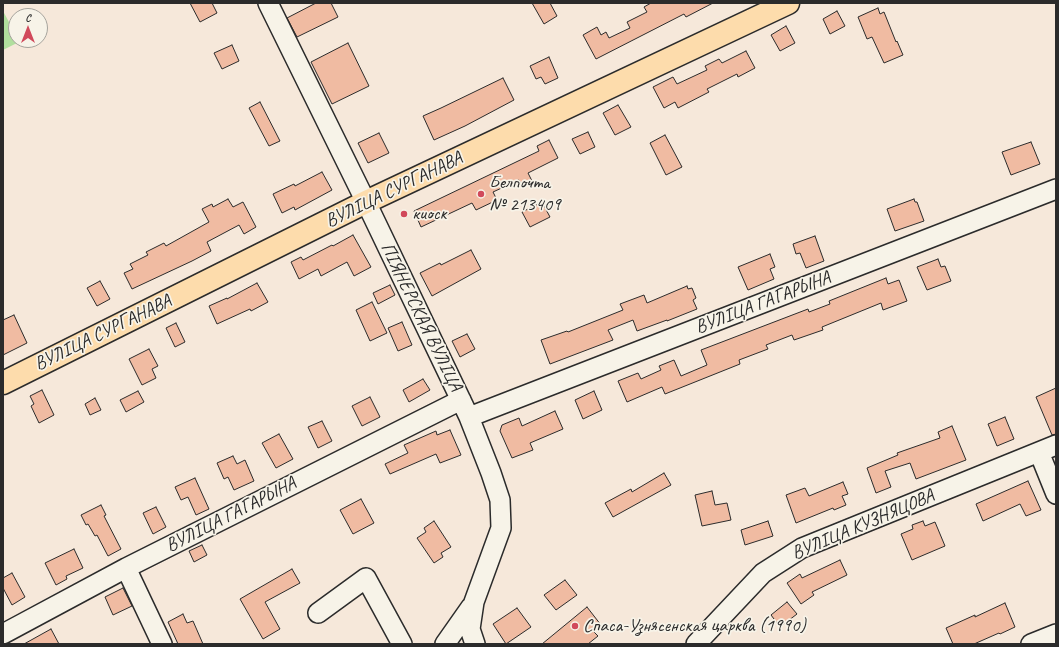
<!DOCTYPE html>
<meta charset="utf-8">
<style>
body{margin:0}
#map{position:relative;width:1059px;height:647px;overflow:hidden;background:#f6e8da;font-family:Caveat,sans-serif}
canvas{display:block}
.frame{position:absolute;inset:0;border:4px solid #2b2b2b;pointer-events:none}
.north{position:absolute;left:8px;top:8px;width:40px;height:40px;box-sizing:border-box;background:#f7f3e8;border:1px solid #a5a39c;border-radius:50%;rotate:0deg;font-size:11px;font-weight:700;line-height:16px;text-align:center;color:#2b2b2b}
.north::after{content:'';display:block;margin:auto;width:14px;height:18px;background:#d1495b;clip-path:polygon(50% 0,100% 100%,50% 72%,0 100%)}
</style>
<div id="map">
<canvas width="1059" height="647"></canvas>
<div class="frame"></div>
<div class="north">С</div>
</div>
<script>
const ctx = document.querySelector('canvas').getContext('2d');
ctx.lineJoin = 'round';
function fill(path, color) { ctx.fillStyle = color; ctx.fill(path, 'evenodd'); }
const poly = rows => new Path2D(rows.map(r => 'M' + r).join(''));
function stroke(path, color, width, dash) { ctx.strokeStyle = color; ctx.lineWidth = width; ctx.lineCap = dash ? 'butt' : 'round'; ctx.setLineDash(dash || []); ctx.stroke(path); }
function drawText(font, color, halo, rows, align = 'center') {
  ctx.font = font + ' Caveat,sans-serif'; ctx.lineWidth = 3.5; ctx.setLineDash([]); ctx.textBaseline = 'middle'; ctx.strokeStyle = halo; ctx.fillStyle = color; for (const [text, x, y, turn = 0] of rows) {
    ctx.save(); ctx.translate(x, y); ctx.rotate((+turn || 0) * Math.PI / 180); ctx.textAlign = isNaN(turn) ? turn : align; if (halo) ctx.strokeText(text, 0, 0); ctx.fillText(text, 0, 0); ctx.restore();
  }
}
const green = poly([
 [3,11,16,35,16,40,19,40,19,42,3,50]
]);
const building = poly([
 [190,3,212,3,217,13,200,22,190,3],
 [316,3,331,3,338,17,297,37,287,18,316,3],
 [532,3,550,3,557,16,544,24,532,3],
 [651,3,713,3,686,17,684,14,596,59,583,35,597,27,601,35,606,32,609,38,630,28,627,22,647,12,644,7,651,3],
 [878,8,880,14,884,12,896,42,897,41,903,55,884,63,872,37,867,39,858,17,878,8],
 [837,11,845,26,830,34,823,19,837,11],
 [786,26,795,43,780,51,771,35,786,26],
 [348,43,369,86,332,104,311,62,348,43],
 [232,45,239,61,222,69,214,53,232,45],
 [746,51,755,68,738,77,737,74,707,89,709,92,678,108,675,102,664,108,653,87,673,77,677,84,707,70,705,66,719,59,722,63,746,51],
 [549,57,558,78,545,84,541,77,536,79,530,66,549,57],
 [503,78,514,100,465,126,434,140,423,116,441,108,503,78],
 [260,102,280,141,269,146,249,108,260,102],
 [618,105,631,127,615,135,603,113,618,105],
 [588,132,595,147,580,154,572,139,588,132],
 [379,133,389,153,368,163,358,143,379,133],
 [665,135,682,167,666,175,650,143,665,135],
 [549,140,558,158,528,173,532,181,522,186,519,180,493,192,497,200,476,210,472,203,421,227,414,211,539,151,537,146,549,140],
 [1031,142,1040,164,1011,175,1002,152,1031,142],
 [322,172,332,190,295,210,294,207,282,213,273,194,294,184,295,186,322,172],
 [228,199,233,207,243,202,256,227,244,234,239,225,207,242,211,251,192,261,132,289,124,273,133,269,130,264,148,255,146,252,164,243,166,246,209,222,202,209,212,204,213,207,228,199],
 [914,199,915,202,917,202,924,221,895,231,887,209,914,199],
 [542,202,550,217,530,227,522,212,542,202],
 [353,235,371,267,354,276,347,262,321,276,318,269,299,279,291,262,301,257,303,260,332,245,333,246,353,235],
 [815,236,824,261,806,268,800,253,796,254,793,244,815,236],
 [471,250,481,269,432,296,420,273,440,263,441,265,471,250],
 [770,254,775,267,770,269,774,279,748,290,738,267,770,254],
 [938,259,941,267,945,266,951,281,927,290,917,267,938,259],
 [886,278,888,284,899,280,907,301,883,310,881,303,822,327,823,330,794,340,792,335,766,345,768,349,739,360,740,364,665,394,662,387,627,402,618,381,638,373,641,379,661,370,659,366,674,360,681,376,707,365,701,350,808,309,809,312,830,304,829,301,886,278],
 [100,281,110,299,97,306,87,288,100,281],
 [257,283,268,302,251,311,250,309,217,324,209,306,227,298,227,299,257,283],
 [390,285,395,295,378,304,373,293,390,285],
 [687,286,688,289,692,288,696,298,693,300,697,309,667,321,667,320,637,331,633,320,608,330,613,340,550,364,541,340,567,331,568,332,623,310,620,304,644,295,647,303,687,286],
 [372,302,387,333,370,341,356,310,372,302],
 [14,315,27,343,3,355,3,320,14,315],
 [402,322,412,345,398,351,388,328,402,322],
 [176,323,185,342,175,347,166,328,176,323],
 [467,334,475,349,460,357,452,341,467,334],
 [149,349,158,366,152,369,156,378,142,385,129,359,149,349],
 [423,379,430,390,409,402,403,390,423,379],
 [1056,388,1056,434,1052,435,1036,397,1056,388],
 [42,390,54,415,39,423,31,406,34,404,30,396,42,390],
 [138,391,144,402,126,412,120,400,138,391],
 [594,391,602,410,583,419,575,400,594,391],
 [370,397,380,417,362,426,352,406,370,397],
 [95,398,101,410,90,415,85,404,95,398],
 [555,411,563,429,530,443,533,450,512,458,500,431,502,425,519,418,522,426,555,411],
 [1005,417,1014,439,997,446,988,424,1005,417],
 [322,421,332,441,318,448,308,427,322,421],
 [952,426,966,460,916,479,910,463,885,471,891,487,876,493,867,468,898,455,897,453,940,438,938,432,952,426],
 [450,430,461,455,440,463,436,454,390,474,385,464,408,453,404,445,436,431,437,435,450,430],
 [279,434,293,459,276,468,262,443,279,434],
 [233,456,237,464,245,460,254,481,234,490,228,477,224,479,217,463,233,456],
 [664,473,671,485,613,517,605,503,631,489,632,492,664,473],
 [195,478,209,509,196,515,188,497,181,500,175,487,195,478],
 [1028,481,1041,510,1026,516,1020,504,983,521,976,504,1028,481],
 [843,482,848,494,842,496,846,505,834,510,833,508,796,523,786,495,805,488,809,496,843,482],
 [712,491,715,505,727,503,731,520,702,526,695,495,712,491],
 [361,499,374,523,353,534,340,510,361,499],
 [101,505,106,515,104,516,121,549,108,556,97,535,95,536,88,524,86,525,81,515,101,505],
 [156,507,166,527,153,534,143,513,156,507],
 [434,521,451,547,441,553,443,557,434,563,417,538,426,532,424,528,434,521],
 [768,521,773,536,745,545,741,530,768,521],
 [923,521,925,526,935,522,945,546,912,560,901,534,913,529,912,525,923,521],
 [202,545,207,555,194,562,189,551,202,545],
 [74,549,83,568,66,576,67,579,56,585,45,563,74,549],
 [840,560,847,575,812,592,814,595,801,604,787,583,800,574,802,578,840,560],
 [292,569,300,583,265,602,280,629,263,639,240,599,292,569],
 [12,573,25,597,12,605,3,588,3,578,12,573],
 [565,580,577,595,556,610,544,595,565,580],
 [123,588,132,606,113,615,105,597,123,588],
 [787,602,797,614,780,627,771,615,787,602],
 [1005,603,1015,627,1000,634,999,633,974,644,953,644,946,628,975,615,975,617,1005,603],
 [587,607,601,625,593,631,598,636,588,644,542,644,587,607],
 [517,608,531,627,506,644,493,624,517,608],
 [183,614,187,623,193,621,203,644,178,644,168,622,183,614],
 [51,629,59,644,24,644,51,629]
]);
const minor = poly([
 [268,3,366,202,469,417,491,473,500,500,501,528,474,602,470,629,475,644],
 [469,417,1056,189],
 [1039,452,1056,494],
 [126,568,162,644],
 [318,613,366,578,402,644],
 [3,634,126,568,461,400],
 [445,644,471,607],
 [696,644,763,573,802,548,1056,445],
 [1031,644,1056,634]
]);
const major = poly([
 [3,383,366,202,788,3]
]);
const markers = [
 [481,194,4,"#d1495b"],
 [404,214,4,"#d1495b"],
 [575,626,4,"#d1495b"]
];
const poiNames = [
 ["Белпочта",489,183],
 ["№ 213409",489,205],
 ["киоск",412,214],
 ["Спаса-Узнясенская царква (1990)",583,626]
];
const streetNames = [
 ["ВУЛІЦА СУРГАНАВА",394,190,-26],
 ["ВУЛІЦА ГАГАРЫНА",763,303,-21],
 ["ПІЯНЕРСКАЯ ВУЛІЦА",421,317,64],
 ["ВУЛІЦА СУРГАНАВА",103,333,-26],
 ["ВУЛІЦА ГАГАРЫНА",231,515,-27],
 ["ВУЛІЦА КУЗНЯЦОВА",863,525,-23]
];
fill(green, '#b1df9e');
fill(building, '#f0bba2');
stroke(building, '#2b2b2b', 1);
stroke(minor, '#2b2b2b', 22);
stroke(major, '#2b2b2b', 25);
stroke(minor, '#f7f3e8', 19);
stroke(major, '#fddcac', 22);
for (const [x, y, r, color] of markers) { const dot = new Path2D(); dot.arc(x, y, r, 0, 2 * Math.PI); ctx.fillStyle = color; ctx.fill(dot); stroke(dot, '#f7f3e8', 1.5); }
drawText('19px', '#2b2b2b', '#f7f3e8', poiNames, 'left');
drawText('19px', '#2b2b2b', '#f7f3e8', streetNames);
</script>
